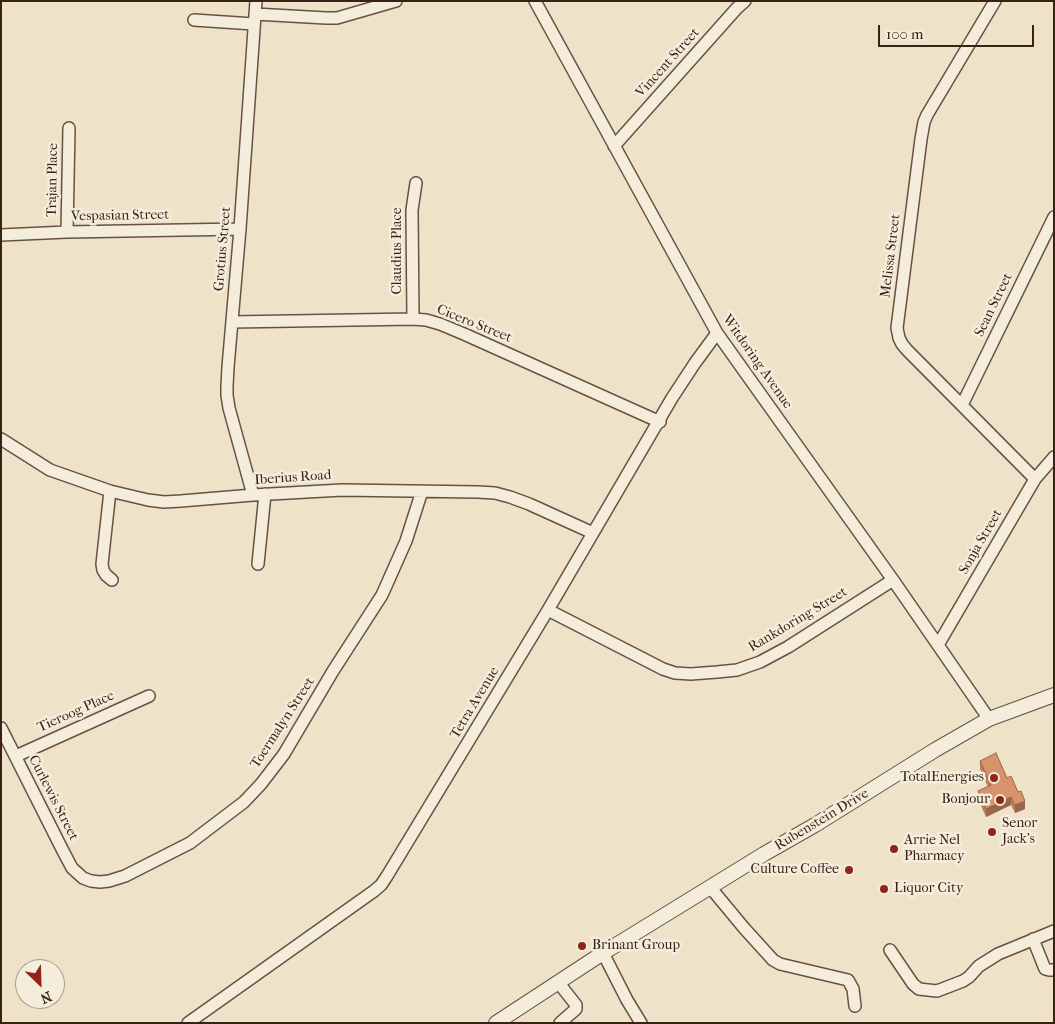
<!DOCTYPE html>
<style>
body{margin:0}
#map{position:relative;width:1055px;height:1024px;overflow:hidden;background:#eee3c9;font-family:"IM FELL French Canon",serif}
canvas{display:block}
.frame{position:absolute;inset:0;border:2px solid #3a2115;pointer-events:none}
.north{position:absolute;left:15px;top:959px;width:50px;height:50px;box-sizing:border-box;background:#f4eddc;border:1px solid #aa9b8c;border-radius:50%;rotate:156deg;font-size:14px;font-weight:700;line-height:20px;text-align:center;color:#3a2115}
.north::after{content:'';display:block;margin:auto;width:18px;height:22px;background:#8f2418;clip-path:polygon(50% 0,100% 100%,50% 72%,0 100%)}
.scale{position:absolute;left:878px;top:25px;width:156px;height:22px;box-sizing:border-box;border:2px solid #3a2115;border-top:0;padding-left:6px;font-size:15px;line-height:18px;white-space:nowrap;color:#3a2115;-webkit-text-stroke:4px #f4eddc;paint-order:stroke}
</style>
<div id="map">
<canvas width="1055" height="1024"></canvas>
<div class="frame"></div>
<div class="north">N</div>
<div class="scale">100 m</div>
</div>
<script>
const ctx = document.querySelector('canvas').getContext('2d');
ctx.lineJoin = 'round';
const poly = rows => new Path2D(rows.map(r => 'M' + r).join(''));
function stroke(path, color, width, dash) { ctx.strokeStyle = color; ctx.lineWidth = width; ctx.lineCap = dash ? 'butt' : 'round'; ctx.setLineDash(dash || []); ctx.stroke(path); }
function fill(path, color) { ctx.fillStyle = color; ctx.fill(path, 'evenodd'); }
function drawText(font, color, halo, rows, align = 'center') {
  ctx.font = font + ' "IM FELL French Canon",serif'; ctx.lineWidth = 5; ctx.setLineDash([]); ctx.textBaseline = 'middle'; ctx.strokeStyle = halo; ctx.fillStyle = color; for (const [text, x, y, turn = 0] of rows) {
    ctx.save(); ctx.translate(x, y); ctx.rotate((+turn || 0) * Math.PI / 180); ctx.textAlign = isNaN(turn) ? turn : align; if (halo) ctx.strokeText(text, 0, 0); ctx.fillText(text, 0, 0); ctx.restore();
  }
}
const minor = poly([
 [535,1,717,333,893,580,989,719],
 [995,1,927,115,924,122,921,139,897,328,899,338,902,344,907,350,1035,479],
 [255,14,326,18,337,18,396,1],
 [194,20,254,24],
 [614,146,737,8,745,1],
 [67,232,69,128],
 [1,235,67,232,240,229],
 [413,319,412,210,416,183],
 [232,322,413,319,426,320,440,324,464,334,660,422],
 [962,405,1054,217],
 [1,439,50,470,110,491,148,500,164,502,181,501,253,495,342,490,478,492,495,493,510,497,529,504,593,533],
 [110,491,102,564,103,570,106,575,112,580],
 [253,495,229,408,227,395,227,386,228,367,240,229,256,1],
 [258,564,265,494],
 [548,610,663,669,675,673,691,674,717,672,737,670,760,662,788,647,893,580],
 [938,645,1035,479,1054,457],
 [1,728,62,849,72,868,83,878,91,881,100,882,109,881,125,876,190,843,244,802,261,784,284,754,333,671,382,595,406,541,422,491],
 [16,756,149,696],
 [710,887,744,928,773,960,780,964,848,980,853,989,855,1006],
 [1033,939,1045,969,1049,970,1054,970],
 [890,950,913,984,919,989,937,991,963,981,969,977,979,966,998,954,1054,931],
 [603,953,627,1000,641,1023],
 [558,982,576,1005,576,1009,560,1023],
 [188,1023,374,891,381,885,387,876,548,610,672,398,695,363,717,333]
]);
const tertiary = poly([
 [496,1023,603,953,764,854,815,825,935,750,989,719,1054,695]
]);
const wall = poly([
 [980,761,1007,778,1025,809,1015,813,1011,805,986,817,978,799,978,791,988,787,980,769]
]);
const shadedWall = poly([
 [1011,797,1011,805,986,817,986,809],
 [1025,801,1025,809,1015,813,1015,805]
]);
const building = poly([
 [996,753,1007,778,1011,776,1018,792,1021,791,1025,801,1015,805,1011,797,986,809,978,791,991,785,980,761,996,753]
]);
const markers = [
 [994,778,5,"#8f2418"],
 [1000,800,5,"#8f2418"],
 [992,832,5,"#8f2418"],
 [894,849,5,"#8f2418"],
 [849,870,5,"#8f2418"],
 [884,889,5,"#8f2418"],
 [582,946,5,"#8f2418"]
];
const streetNames = [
 ["Vincent Street",668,63,-48],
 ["Trajan Place",53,180,-89],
 ["Vespasian Street",120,216,-1],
 ["Grotius Street",223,249,-85],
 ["Claudius Place",398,251,-90],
 ["Melissa Street",891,256,-83],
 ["Sean Street",994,305,-64],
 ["Cicero Street",474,324,22],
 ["Witdoring Avenue",757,362,55],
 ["Iberius Road",293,478,-4],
 ["Sonja Street",981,542,-60],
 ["Rankdoring Street",798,620,-31],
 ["Tetra Avenue",475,703,-59],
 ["Tieroog Place",76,712,-24],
 ["Toermalyn Street",283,723,-57],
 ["Curlewis Street",53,798,63],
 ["Rubenstein Drive",822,820,-31]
];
const poiNames = [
 ["TotalEnergies",984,778,"right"],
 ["Bonjour",990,800,"right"],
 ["Senor",1002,824],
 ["Jack's",1002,840],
 ["Arrie Nel",904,841],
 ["Pharmacy",904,857],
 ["Culture Coffee",839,870,"right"],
 ["Liquor City",894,889],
 ["Brinant Group",592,946]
];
stroke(minor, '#675242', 14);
stroke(tertiary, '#675242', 16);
stroke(minor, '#f4eddc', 11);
stroke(tertiary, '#f4eddc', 14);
fill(wall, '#ba7e5d');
fill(shadedWall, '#97664c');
fill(building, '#d8926c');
stroke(building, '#97664c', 1);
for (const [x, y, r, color] of markers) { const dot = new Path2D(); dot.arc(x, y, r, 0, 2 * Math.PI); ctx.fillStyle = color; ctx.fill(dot); stroke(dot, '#f4eddc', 2); }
drawText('14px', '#3a2115', '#f4eddc', streetNames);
drawText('14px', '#3a2115', '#f4eddc', poiNames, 'left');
</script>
